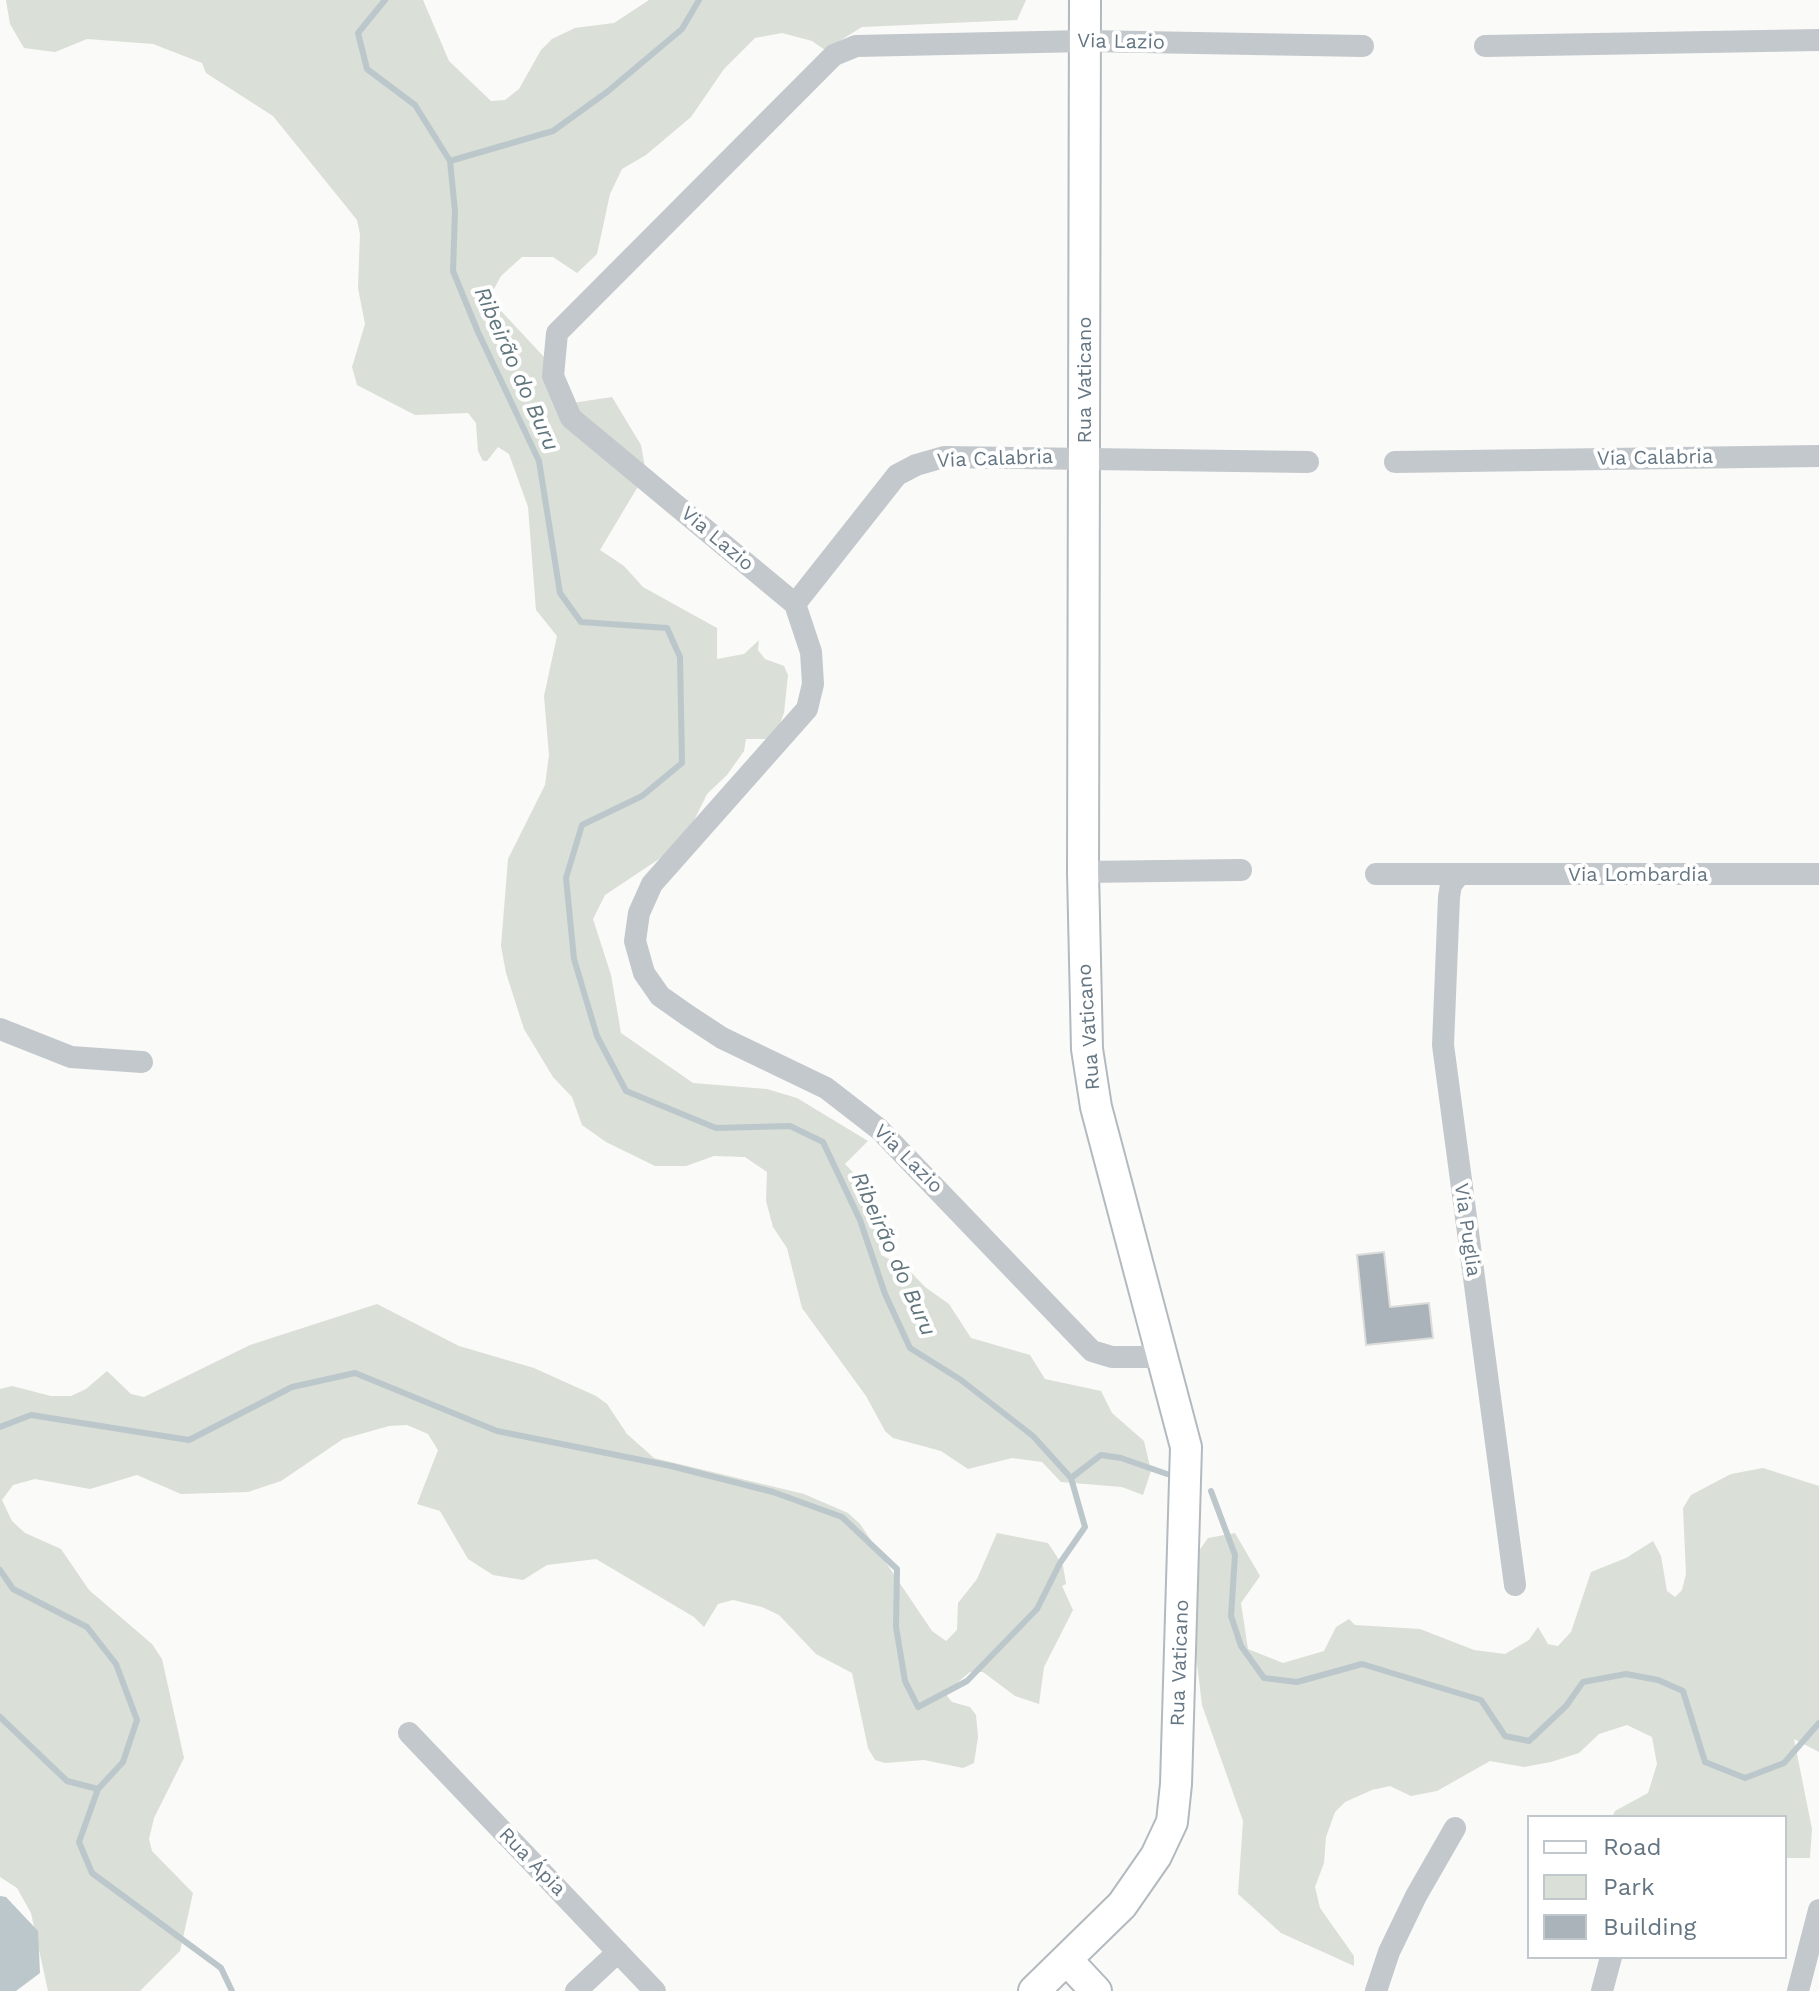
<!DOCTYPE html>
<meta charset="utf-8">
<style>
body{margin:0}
#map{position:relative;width:1819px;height:1991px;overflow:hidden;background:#fafaf8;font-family:"Work Sans",sans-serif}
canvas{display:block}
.legend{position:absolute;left:1527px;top:1815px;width:260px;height:144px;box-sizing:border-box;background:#fff;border:2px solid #c1c8cd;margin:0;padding:10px 14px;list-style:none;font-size:24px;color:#657683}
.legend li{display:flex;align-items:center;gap:16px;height:40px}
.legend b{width:40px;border:2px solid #c1c8cd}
</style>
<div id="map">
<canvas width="1819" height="1991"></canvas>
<ul class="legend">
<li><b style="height:10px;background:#fff"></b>Road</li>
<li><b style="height:22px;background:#dadfd7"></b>Park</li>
<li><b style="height:22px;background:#aab3b9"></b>Building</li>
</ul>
</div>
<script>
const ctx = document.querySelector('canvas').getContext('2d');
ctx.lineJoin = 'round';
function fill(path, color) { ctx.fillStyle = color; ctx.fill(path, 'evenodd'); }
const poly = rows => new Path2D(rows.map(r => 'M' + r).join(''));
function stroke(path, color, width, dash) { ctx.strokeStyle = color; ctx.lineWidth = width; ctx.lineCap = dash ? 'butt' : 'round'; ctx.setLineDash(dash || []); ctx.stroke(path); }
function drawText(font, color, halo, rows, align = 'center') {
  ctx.font = font + ' "Work Sans",sans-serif'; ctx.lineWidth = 8; ctx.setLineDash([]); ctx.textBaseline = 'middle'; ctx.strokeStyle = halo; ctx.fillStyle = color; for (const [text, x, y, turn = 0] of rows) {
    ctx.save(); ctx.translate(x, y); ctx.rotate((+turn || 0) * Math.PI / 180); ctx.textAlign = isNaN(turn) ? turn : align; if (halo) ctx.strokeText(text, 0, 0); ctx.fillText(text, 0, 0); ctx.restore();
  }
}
const green = poly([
 [6,0,423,0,449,61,491,101,505,100,519,89,541,50,552,39,575,28,614,23,649,0,1026,0,1017,20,862,27,825,50,812,41,782,33,755,38,724,69,691,117,646,155,622,169,610,194,597,254,577,273,553,257,522,257,501,276,489,298,545,358,572,403,612,397,641,445,646,473,600,550,624,566,643,587,717,628,717,659,744,654,759,640,758,650,765,659,784,666,788,675,784,713,774,739,746,739,744,751,727,775,707,794,683,843,605,895,593,919,611,975,621,1033,693,1083,767,1089,797,1098,868,1141,845,1164,876,1197,881,1255,906,1267,925,1287,949,1304,971,1338,1030,1355,1045,1379,1101,1391,1112,1413,1144,1441,1151,1471,1143,1495,1122,1487,1061,1482,1042,1462,1012,1458,968,1469,941,1451,893,1438,885,1431,866,1396,802,1308,787,1248,773,1227,766,1201,767,1172,745,1157,714,1156,686,1166,655,1166,606,1142,582,1125,572,1097,553,1077,524,1029,506,973,501,946,508,859,545,785,549,755,544,696,557,636,536,610,528,507,509,454,498,447,487,461,483,461,478,451,476,423,468,413,415,415,357,385,352,367,365,324,358,288,360,234,357,220,273,116,206,73,202,63,153,44,87,39,55,52,24,48,10,24],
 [377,1304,459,1346,534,1368,596,1396,607,1404,627,1434,654,1458,804,1494,848,1513,860,1524,932,1631,946,1641,957,1630,958,1603,977,1579,997,1533,1048,1543,1063,1566,1066,1584,1062,1586,1073,1610,1044,1667,1039,1704,1015,1696,983,1672,970,1672,952,1687,947,1696,952,1702,970,1707,976,1715,978,1737,974,1763,963,1768,924,1760,885,1763,875,1760,868,1748,852,1673,816,1654,779,1615,762,1607,733,1600,718,1604,704,1627,694,1617,596,1559,547,1565,523,1580,493,1575,468,1559,440,1511,417,1504,438,1450,428,1434,407,1425,389,1426,343,1439,281,1481,248,1492,181,1494,137,1475,90,1489,35,1479,13,1485,2,1500,12,1521,25,1533,61,1549,89,1590,152,1644,162,1659,184,1758,154,1818,149,1839,152,1851,193,1893,180,1951,140,1991,48,1991,31,1913,17,1888,0,1877,0,1389,12,1386,51,1396,71,1396,86,1389,107,1371,131,1394,144,1397,250,1345],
 [1763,1468,1819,1486,1819,1752,1794,1739,1812,1829,1810,1858,1785,1858,1785,1817,1612,1817,1615,1811,1648,1793,1657,1764,1652,1737,1627,1725,1599,1734,1579,1753,1551,1762,1524,1767,1490,1761,1437,1791,1411,1796,1390,1786,1372,1790,1345,1802,1335,1812,1326,1837,1324,1863,1315,1887,1320,1908,1354,1956,1354,1966,1281,1933,1238,1894,1243,1821,1202,1705,1192,1622,1191,1562,1208,1538,1235,1533,1260,1576,1241,1603,1248,1649,1283,1663,1324,1651,1336,1627,1349,1619,1355,1625,1420,1629,1474,1650,1505,1654,1529,1640,1538,1627,1548,1644,1558,1646,1571,1632,1591,1572,1626,1558,1653,1541,1661,1556,1667,1591,1675,1597,1682,1590,1686,1574,1683,1508,1691,1495,1731,1474]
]);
const water = poly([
 [0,1896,6,1897,38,1931,40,1973,16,1991,0,1991]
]);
const stream = poly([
 [450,161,553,131,607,92,682,29,699,0],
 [0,1427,31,1415,189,1440,292,1387,355,1373,497,1431,671,1466,773,1492,842,1517,897,1569,896,1627,905,1681,918,1707,967,1681,1037,1609,1060,1563,1085,1527,1071,1478,1033,1436,961,1380,910,1348,885,1294,860,1220,823,1142,790,1126,716,1128,626,1091,597,1036,574,959,566,878,582,825,642,796,682,763,680,657,667,628,581,622,560,593,539,461,478,332,453,271,455,211,450,161,415,105,367,69,358,33,385,0],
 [1071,1478,1101,1455,1121,1458,1167,1474],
 [1211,1491,1235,1555,1231,1616,1241,1646,1264,1678,1297,1682,1362,1664,1481,1700,1505,1736,1529,1741,1566,1706,1583,1682,1626,1674,1658,1680,1683,1691,1705,1762,1745,1778,1784,1763,1819,1723],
 [0,1570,13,1589,87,1627,116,1664,137,1720,123,1762,98,1789,67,1781,0,1717],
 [98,1789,79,1842,92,1873,221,1968,232,1991]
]);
const building = poly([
 [1384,1252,1390,1307,1429,1303,1433,1338,1366,1345,1357,1255,1384,1252]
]);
const street = poly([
 [1485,46,1819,40],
 [1395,462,1819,456],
 [795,604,897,475,916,465,944,457,1308,462],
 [1083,872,1241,870],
 [1376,874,1819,874],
 [1458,876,1451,885,1449,897,1443,1045,1515,1585],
 [0,1029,71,1057,142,1062],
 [1163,1357,1112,1357,1092,1351,879,1129,826,1088,722,1038,687,1015,660,996,644,973,635,941,639,913,652,884,807,709,813,684,811,652,795,604,571,418,553,376,557,333,834,55,856,46,1086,41,1363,46],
 [409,1733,655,1991],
 [576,1991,618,1952],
 [1376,1991,1389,1952,1416,1896,1455,1828],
 [1602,1991,1611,1957],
 [1798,1991,1819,1910]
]);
const secondary = poly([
 [1067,1960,1096,1991],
 [1034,1991,1122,1905,1156,1856,1172,1822,1176,1784,1186,1447,1096,1107,1087,1049,1083,872,1085,0]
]);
const streetNames = [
 ["Via Lazio",1121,42,1],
 ["Rua Vaticano",1085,380,-90],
 ["Via Calabria",1655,458,-1],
 ["Via Calabria",995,459,-2],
 ["Via Lazio",717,539,40],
 ["Via Lombardia",1638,875],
 ["Rua Vaticano",1089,1027,-94],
 ["Via Lazio",908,1159,45],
 ["Via Puglia",1467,1230,82],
 ["Rua Vaticano",1180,1663,-88],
 ["Rua Ápia",532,1862,46]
];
const waterNames = [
 ["Ribeirão do Buru",516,369,66],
 ["Ribeirão do Buru",893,1254,66]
];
fill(green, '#dadfd7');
fill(water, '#bbc7cb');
stroke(stream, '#bbc7cb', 6);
fill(building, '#aab3b9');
stroke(building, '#dcdcda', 2);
stroke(secondary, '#b3babf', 34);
stroke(street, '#c3c8cc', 22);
stroke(secondary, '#fff', 30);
drawText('20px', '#657683', '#fff', streetNames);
drawText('italic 22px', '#60757c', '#fff', waterNames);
</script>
